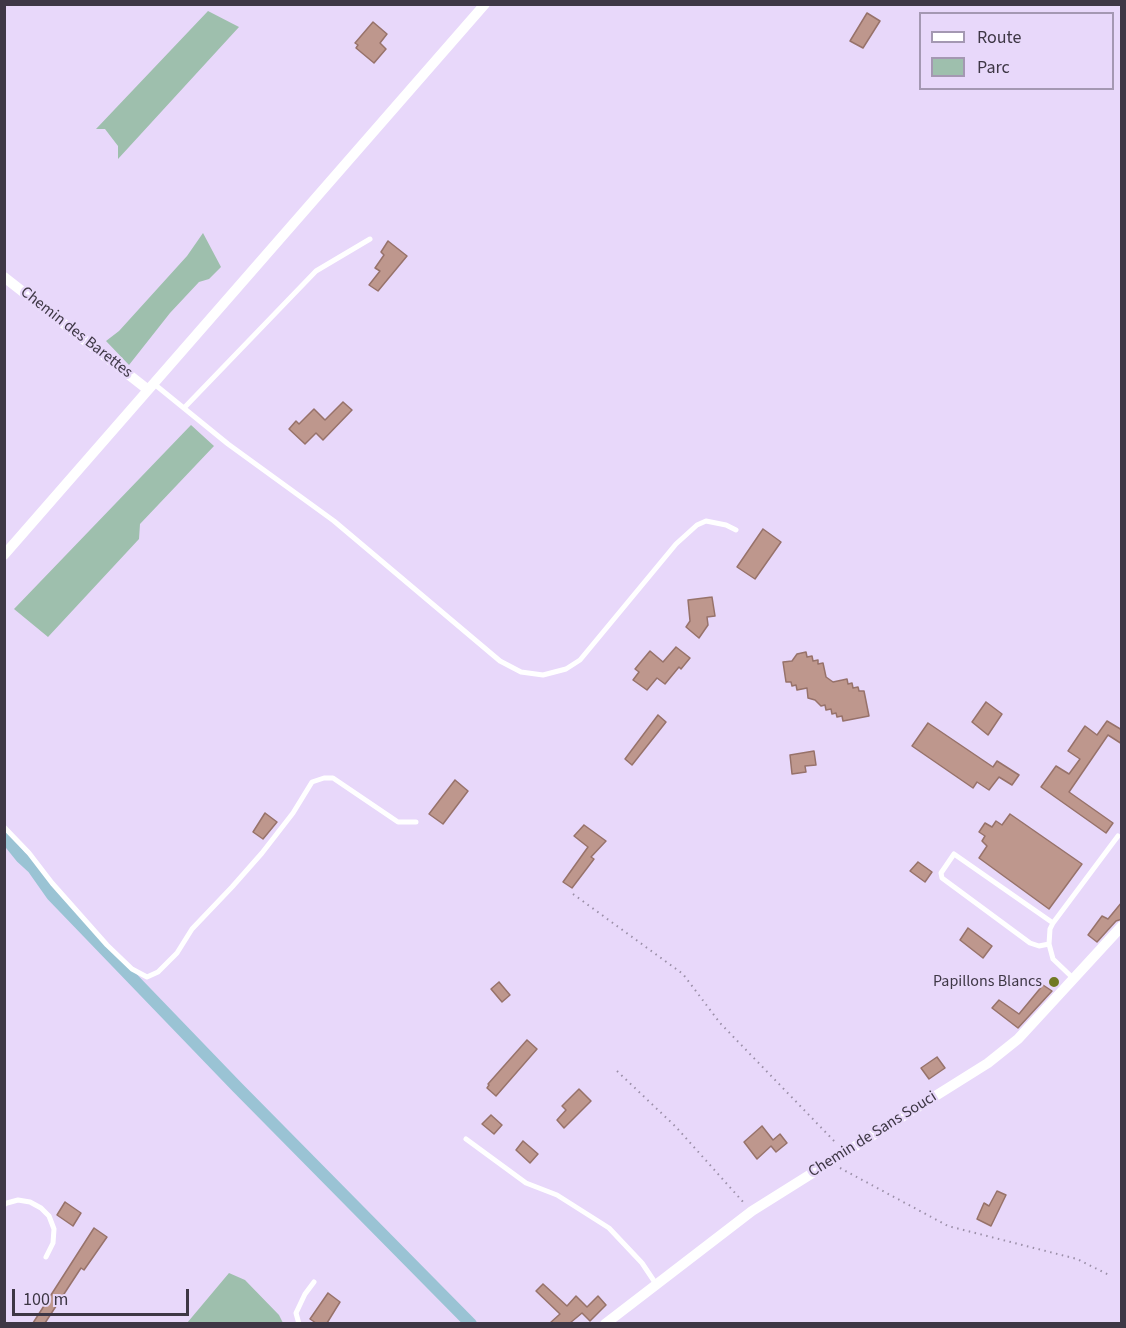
<!DOCTYPE html>
<style>
body{margin:0}
#map{position:relative;width:1126px;height:1328px;overflow:hidden;background:#e8d8fa;font-family:"Source Sans 3",sans-serif}
canvas{display:block}
.frame{position:absolute;inset:0;border:6px solid #3e3745;pointer-events:none}
.legend{position:absolute;left:919px;top:12px;width:195px;height:78px;box-sizing:border-box;background:#e8d8fa;border:2px solid #a498b2;margin:0;padding:8px 10px;list-style:none;font-size:18px;color:#3e3745}
.legend li{display:flex;align-items:center;gap:12px;height:30px}
.legend b{width:30px;border:2px solid #a498b2}
.scale{position:absolute;left:12px;top:1289px;width:177px;height:27px;box-sizing:border-box;border:3px solid #3e3745;border-top:0;padding-left:8px;font-size:18px;line-height:21px;white-space:nowrap;color:#3e3745;-webkit-text-stroke:4px #e8d8fa;paint-order:stroke}
</style>
<div id="map">
<canvas width="1126" height="1328"></canvas>
<div class="frame"></div>
<ul class="legend">
<li><b style="height:8px;background:#fff"></b>Route</li>
<li><b style="height:16px;background:#9ebfad"></b>Parc</li>
</ul>
<div class="scale">100 m</div>
</div>
<script>
const ctx = document.querySelector('canvas').getContext('2d');
ctx.lineJoin = 'round';
function fill(path, color) { ctx.fillStyle = color; ctx.fill(path, 'evenodd'); }
const poly = rows => new Path2D(rows.map(r => 'M' + r).join(''));
function stroke(path, color, width, dash) { ctx.strokeStyle = color; ctx.lineWidth = width; ctx.lineCap = dash ? 'butt' : 'round'; ctx.setLineDash(dash || []); ctx.stroke(path); }
function drawText(font, color, halo, rows, align = 'center') {
  ctx.font = font + ' "Source Sans 3",sans-serif'; ctx.lineWidth = 4.5; ctx.setLineDash([]); ctx.textBaseline = 'middle'; ctx.strokeStyle = halo; ctx.fillStyle = color; for (const [text, x, y, turn = 0] of rows) {
    ctx.save(); ctx.translate(x, y); ctx.rotate((+turn || 0) * Math.PI / 180); ctx.textAlign = isNaN(turn) ? turn : align; if (halo) ctx.strokeText(text, 0, 0); ctx.fillText(text, 0, 0); ctx.restore();
  }
}
const green = poly([
 [208,11,239,27,118,159,118,146,105,129,96,129],
 [203,233,221,267,209,279,199,282,170,313,129,365,106,341,119,331,187,256],
 [191,425,214,446,140,524,139,539,48,637,14,609],
 [229,1273,245,1280,279,1315,283,1323,187,1323]
]);
const canal = poly([
 [4,836,21,857,33,868,52,895,237,1087,471,1324]
]);
const building = poly([
 [867,13,880,21,863,48,850,41,867,13],
 [373,22,387,34,380,43,386,49,374,63,356,48,358,45,355,43,373,22],
 [388,241,407,256,378,291,369,285,380,271,375,268,384,255,381,252,388,241],
 [343,402,352,410,323,440,316,433,305,444,289,429,296,421,299,424,314,409,325,420,343,402],
 [763,529,781,542,755,579,737,567,763,529],
 [712,597,715,616,707,617,708,625,699,638,686,627,690,621,688,600,712,597],
 [676,647,690,658,681,669,679,667,665,684,657,678,647,690,633,680,639,672,635,669,650,651,663,662,676,647],
 [806,652,807,657,812,656,813,661,818,660,818,664,823,663,826,677,833,682,847,679,848,684,852,683,853,688,858,687,859,691,864,691,869,716,843,721,842,716,837,717,836,713,832,714,831,709,826,710,825,705,821,706,815,700,808,698,807,688,797,690,796,685,792,686,791,682,786,682,783,662,792,661,797,654,806,652],
 [986,702,1002,714,988,735,972,722,986,702],
 [658,715,666,722,632,765,625,759,658,715],
 [1107,721,1122,730,1122,744,1108,735,1069,792,1113,823,1106,833,1041,787,1056,766,1069,774,1080,759,1068,751,1085,726,1097,735,1107,721],
 [928,723,993,767,997,761,1019,775,1012,785,999,777,989,790,977,782,973,788,912,746,928,723],
 [814,751,816,765,805,766,806,772,792,774,790,755,814,751],
 [455,780,468,791,443,824,429,814,455,780],
 [265,813,277,822,263,839,253,832,265,813],
 [1010,814,1082,864,1049,909,979,858,987,846,982,841,985,836,979,832,985,823,992,827,996,821,1002,825,1010,814],
 [584,825,606,841,591,857,594,859,572,888,563,882,588,847,574,836,584,825],
 [918,862,932,872,925,882,910,871,918,862],
 [1122,902,1122,919,1116,921,1097,942,1088,935,1102,916,1108,919,1122,902],
 [968,928,992,946,983,958,960,940,968,928],
 [499,982,510,995,502,1002,491,989,499,982],
 [1043,985,1052,991,1018,1028,992,1008,999,1000,1019,1014,1043,985],
 [527,1040,537,1049,496,1096,487,1088,489,1085,488,1084,527,1040],
 [937,1057,945,1068,929,1079,921,1068,937,1057],
 [579,1089,591,1101,564,1128,557,1120,566,1110,562,1106,579,1089],
 [491,1115,502,1125,494,1134,482,1124,491,1115],
 [762,1126,773,1140,780,1134,787,1143,776,1152,771,1146,757,1159,744,1142,762,1126],
 [523,1141,538,1154,530,1163,516,1150,523,1141],
 [997,1191,1006,1195,991,1226,977,1219,984,1203,989,1206,997,1191],
 [65,1202,81,1213,73,1226,57,1215,65,1202],
 [94,1228,107,1237,84,1270,81,1268,45,1323,33,1323,94,1228],
 [543,1284,567,1306,576,1296,587,1307,598,1296,606,1305,590,1321,582,1313,570,1323,550,1323,560,1314,536,1291,543,1284],
 [328,1293,340,1302,327,1323,316,1323,310,1319,328,1293]
]);
const path = poly([
 [573,894,683,974,720,1023,837,1144],
 [617,1071,676,1127,744,1203],
 [840,1168,948,1226,1077,1259,1109,1275]
]);
const lane = poly([
 [153,383,228,444,334,521,500,661,521,672,543,675,566,669,580,660,676,544,697,525,706,521,726,525,736,530],
 [184,408,316,271,370,239],
 [4,827,29,853,52,883,107,945,132,969,147,977,158,972,177,953,192,929,232,887,262,853,293,813,312,782,324,778,333,778,398,822,416,822],
 [1049,944,1039,946,1030,943,942,878,941,873,954,854,1053,923],
 [1074,979,1053,959,1049,944,1050,929,1053,923,1118,836],
 [466,1139,526,1183,557,1195,609,1228,642,1263,656,1284],
 [4,1205,7,1203,18,1200,30,1202,41,1208,49,1216,54,1229,53,1243,46,1257],
 [299,1324,296,1313,305,1294,314,1282]
]);
const street = poly([
 [4,277,147,389],
 [4,555,485,4],
 [605,1324,752,1211,988,1063,1018,1039,1122,926]
]);
const markers = [
 [1054,982,6,"#717923"]
];
const streetNames = [
 ["Chemin des Barettes",76,333,38],
 ["Chemin de Sans Souci",873,1135,-32]
];
const poiNames = [
 ["Papillons Blancs",1042,982]
];
fill(green, '#9ebfad');
stroke(canal, '#9ac3d4', 12);
fill(building, '#be978d');
stroke(building, '#97726a', 1.5);
stroke(path, '#9b8fa8', 2, [1.5, 4.5]);
stroke(lane, '#fff', 5);
stroke(street, '#fff', 10);
for (const [x, y, r, color] of markers) { const dot = new Path2D(); dot.arc(x, y, r, 0, 2 * Math.PI); ctx.fillStyle = color; ctx.fill(dot); stroke(dot, '#e8d8fa', 2); }
drawText('16px', '#3e3745', '#e8d8fa', streetNames);
drawText('16px', '#3e3745', '#e8d8fa', poiNames, 'right');
</script>
